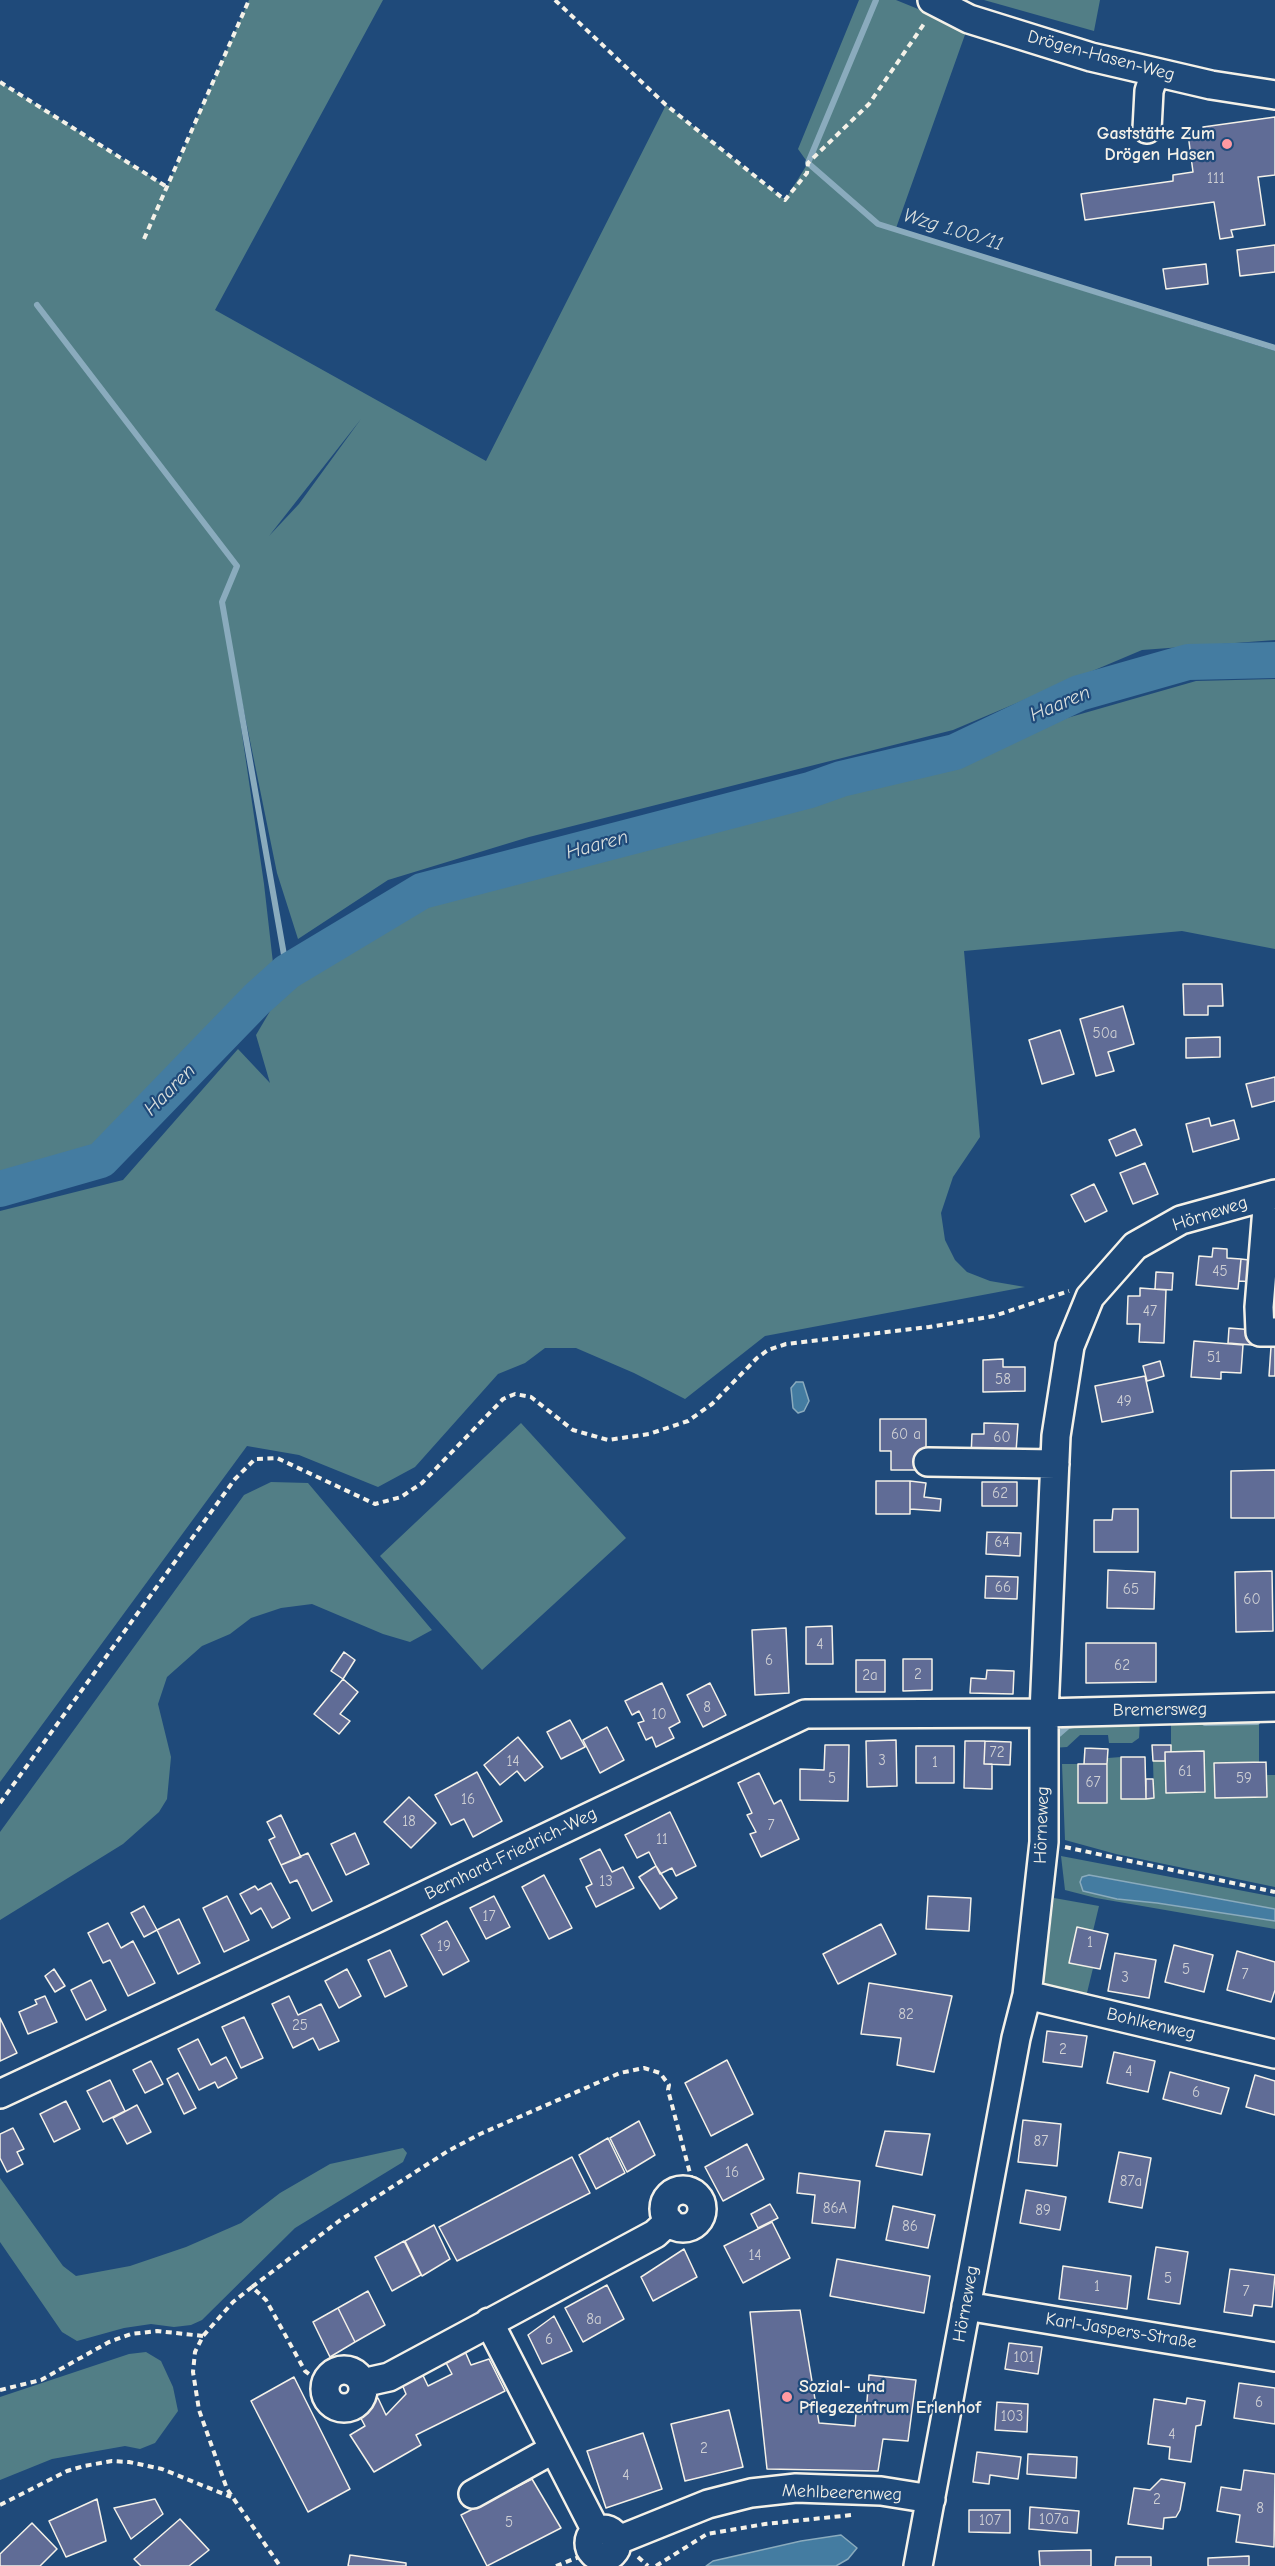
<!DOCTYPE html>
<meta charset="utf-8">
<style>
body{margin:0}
canvas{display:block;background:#1f4a7a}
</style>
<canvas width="1275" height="2566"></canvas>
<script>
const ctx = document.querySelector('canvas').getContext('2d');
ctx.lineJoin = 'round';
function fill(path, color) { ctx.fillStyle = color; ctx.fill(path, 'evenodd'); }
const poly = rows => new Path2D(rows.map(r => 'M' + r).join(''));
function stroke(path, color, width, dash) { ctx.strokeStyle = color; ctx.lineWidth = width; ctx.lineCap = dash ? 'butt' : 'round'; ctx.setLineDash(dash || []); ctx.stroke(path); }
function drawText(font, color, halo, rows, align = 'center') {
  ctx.font = font + ' "Comic Neue",sans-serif'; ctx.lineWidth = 4.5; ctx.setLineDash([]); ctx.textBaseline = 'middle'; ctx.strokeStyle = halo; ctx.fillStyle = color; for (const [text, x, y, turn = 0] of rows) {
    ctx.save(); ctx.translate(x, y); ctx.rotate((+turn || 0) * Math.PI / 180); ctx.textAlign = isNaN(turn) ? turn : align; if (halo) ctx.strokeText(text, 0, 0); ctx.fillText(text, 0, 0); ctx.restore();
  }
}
const green = poly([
 [249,0,383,0,215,310,486,461,666,105,785,200,808,163,798,149,859,0,896,0,967,29,895,231,1275,351,1275,640,1142,650,953,730,529,837,388,880,298,939,277,873,225,618,264,884,273,963,169,1067,96,1151,0,1178,0,82,167,187],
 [361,419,299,504,269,536],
 [984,0,1100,0,1094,31],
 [1275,679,1275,949,1182,931,964,951,980,1137,953,1177,941,1213,945,1240,955,1260,967,1272,990,1281,1025,1287,765,1336,685,1399,634,1373,576,1348,545,1348,525,1363,498,1374,415,1467,378,1487,299,1455,247,1446,0,1782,0,1211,123,1180,238,1049,270,1083,256,1035,276,1001,311,972,373,932,443,901,559,864,951,768,1067,718,1196,681],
 [521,1423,626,1538,482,1670,380,1556],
 [271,1482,308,1483,432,1630,410,1642,383,1634,312,1604,281,1608,251,1618,230,1634,202,1646,167,1677,158,1704,171,1757,167,1799,159,1812,123,1844,0,1920,0,1832,244,1495],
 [1259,1719,1259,1762,1215,1763,1267,1797,1267,1775,1275,1775,1275,1887,1116,1854,1065,1840,1062,1764,1078,1764,1078,1803,1107,1803,1108,1758,1121,1757,1122,1799,1154,1798,1153,1761,1165,1761,1166,1793,1204,1792,1171,1752,1171,1721],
 [1140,1721,1139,1738,1132,1743,1109,1743,1108,1735,1080,1735,1067,1747,1052,1748,1053,1733,1065,1724],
 [1061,1856,1275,1897,1275,1909,1089,1875,1117,1899,1157,1903,1275,1921,1275,1929,1096,1898,1065,1890],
 [1054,1898,1099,1906,1093,1931,1070,1963,1093,1968,1086,1997,1043,1988],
 [403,2148,407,2153,403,2162,295,2228,202,2320,191,2325,174,2327,151,2324,124,2328,77,2341,62,2332,0,2242,0,2178,63,2266,76,2276,130,2266,186,2247,241,2223,280,2193,330,2164],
 [146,2352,161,2361,173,2387,178,2411,155,2443,140,2449,125,2446,52,2459,0,2480,0,2397,129,2354]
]);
const water = poly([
 [796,1382,803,1382,809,1401,804,1411,798,1413,793,1408,791,1388,796,1382],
 [1089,1875,1275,1909,1275,1921,1157,1903,1117,1899,1083,1891,1080,1882,1082,1877,1089,1875],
 [841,2535,857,2548,848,2559,836,2566,706,2566,713,2561,801,2541,841,2535]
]);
const stream = poly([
 [876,0,808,163,878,224,1275,348],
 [37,305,237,566,222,602,287,972],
 [1205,1723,1257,1722],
 [1056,1741,1056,1736,1060,1733,1068,1726,1079,1724]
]);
const river = poly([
 [0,1189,101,1160,257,999,287,972,422,891,810,790,841,779,955,752,1079,693,1188,662,1275,660]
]);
const building = poly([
 [1275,117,1275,175,1258,177,1265,225,1231,230,1233,237,1220,239,1214,202,1085,220,1081,194,1173,181,1173,175,1193,172,1188,134,1204,131,1203,127,1275,117],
 [1275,245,1275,272,1240,276,1237,250,1275,245],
 [1206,264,1208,284,1166,289,1163,269,1206,264],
 [1183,984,1222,984,1223,1006,1208,1006,1208,1015,1184,1015,1183,984],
 [1123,1006,1134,1044,1108,1052,1114,1071,1096,1076,1080,1019,1123,1006],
 [1060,1030,1074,1074,1042,1084,1029,1040,1060,1030],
 [1220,1037,1220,1057,1186,1058,1186,1038,1220,1037],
 [1275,1077,1275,1101,1252,1107,1246,1084,1275,1077],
 [1209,1118,1211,1126,1234,1120,1239,1139,1193,1152,1186,1124,1209,1118],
 [1135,1129,1142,1145,1116,1156,1109,1140,1135,1129],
 [1145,1163,1158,1194,1133,1204,1120,1173,1145,1163],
 [1094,1184,1107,1211,1085,1222,1071,1195,1094,1184],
 [1213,1248,1227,1249,1227,1258,1241,1259,1238,1289,1196,1285,1199,1256,1212,1257,1213,1248],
 [1241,1259,1257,1261,1255,1282,1239,1281,1241,1259],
 [1156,1272,1173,1273,1172,1290,1155,1289,1156,1272],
 [1140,1288,1166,1290,1164,1343,1139,1342,1140,1324,1127,1324,1128,1296,1140,1296,1140,1288],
 [1229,1328,1254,1330,1252,1345,1228,1343,1229,1328],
 [1194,1341,1243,1345,1241,1373,1221,1372,1221,1379,1191,1377,1194,1341],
 [1271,1347,1275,1347,1275,1376,1269,1376,1271,1347],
 [1003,1359,1003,1367,1025,1367,1025,1391,983,1392,983,1360,1003,1359],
 [1160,1361,1164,1376,1147,1381,1143,1366,1160,1361],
 [1145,1376,1153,1412,1102,1422,1095,1386,1145,1376],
 [880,1419,926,1419,926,1451,918,1451,918,1470,891,1470,891,1451,880,1451,880,1419],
 [984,1423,1018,1424,1016,1452,971,1456,972,1434,984,1434,984,1423],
 [1275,1470,1275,1518,1231,1518,1231,1471,1275,1470],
 [876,1481,910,1481,910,1514,876,1514,876,1481],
 [910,1481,926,1483,924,1497,941,1499,940,1511,910,1509,910,1481],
 [982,1482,1017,1482,1017,1506,982,1506,982,1482],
 [1113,1509,1138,1509,1138,1552,1094,1552,1094,1520,1112,1520,1113,1509],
 [987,1532,1021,1533,1020,1556,986,1554,987,1532],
 [1108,1570,1155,1572,1154,1609,1107,1608,1108,1570],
 [1272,1571,1273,1631,1236,1632,1235,1572,1272,1571],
 [986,1576,1018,1577,1017,1599,985,1598,986,1576],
 [832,1626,833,1664,806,1664,806,1627,832,1626],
 [786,1628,789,1693,755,1695,752,1630,786,1628],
 [1086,1643,1156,1643,1156,1682,1086,1683,1086,1643],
 [344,1652,355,1660,343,1679,331,1671,344,1652],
 [903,1659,932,1659,932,1690,903,1691,903,1659],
 [856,1660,885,1660,885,1692,856,1692,856,1660],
 [987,1670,1014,1671,1013,1694,970,1693,971,1678,986,1679,987,1670],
 [343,1679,358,1692,340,1714,350,1721,339,1734,314,1714,343,1679],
 [662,1683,680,1722,669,1728,674,1738,656,1747,652,1737,646,1740,638,1723,644,1721,639,1711,632,1715,625,1701,662,1683],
 [710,1683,726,1715,703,1727,687,1695,710,1683],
 [570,1720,585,1747,561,1759,547,1732,570,1720],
 [607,1727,624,1760,600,1773,583,1740,607,1727],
 [518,1737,543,1767,525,1781,517,1771,500,1785,484,1765,518,1737],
 [896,1740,897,1786,867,1787,866,1741,896,1740],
 [965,1741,985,1741,984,1764,992,1764,992,1789,964,1788,965,1741],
 [985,1741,1011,1742,1010,1765,984,1764,985,1741],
 [825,1745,849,1745,848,1801,800,1800,800,1769,824,1770,825,1745],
 [1152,1745,1171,1745,1171,1752,1165,1752,1165,1761,1153,1761,1152,1745],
 [916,1746,954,1746,954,1783,916,1783,916,1746],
 [1085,1748,1108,1749,1107,1764,1084,1764,1085,1748],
 [1204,1751,1205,1792,1166,1793,1165,1752,1204,1751],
 [1121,1757,1145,1757,1146,1799,1121,1799,1121,1757],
 [1266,1762,1267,1797,1215,1798,1214,1763,1266,1762],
 [1078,1764,1107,1764,1107,1803,1078,1803,1078,1764],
 [477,1772,502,1821,473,1837,464,1819,451,1825,435,1795,477,1772],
 [759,1773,774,1804,781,1800,799,1839,761,1857,750,1834,756,1832,747,1815,752,1813,738,1783,759,1773],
 [1146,1779,1153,1779,1154,1798,1146,1799,1146,1779],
 [409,1797,436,1823,411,1848,384,1822,409,1797],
 [670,1812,696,1866,676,1876,672,1868,660,1874,649,1852,637,1858,625,1835,670,1812],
 [281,1815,301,1857,281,1865,269,1840,275,1837,267,1822,281,1815],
 [355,1833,369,1864,346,1875,331,1844,355,1833],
 [600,1849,612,1872,623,1867,634,1888,596,1907,586,1887,592,1884,580,1859,600,1849],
 [308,1853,332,1901,312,1911,297,1880,290,1883,281,1865,308,1853],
 [656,1866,677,1898,660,1909,639,1877,656,1866],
 [544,1875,572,1928,549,1939,522,1887,544,1875],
 [271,1883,290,1918,272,1928,261,1908,251,1914,240,1894,255,1886,258,1890,271,1883],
 [227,1896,249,1940,224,1952,203,1908,227,1896],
 [494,1896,510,1927,486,1939,470,1908,494,1896],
 [928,1896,971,1898,969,1931,926,1929,928,1896],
 [144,1906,157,1930,144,1937,131,1913,144,1906],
 [179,1919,200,1963,178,1974,157,1930,179,1919],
 [447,1921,469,1961,443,1975,421,1935,447,1921],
 [108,1923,121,1948,133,1941,155,1983,128,1996,110,1960,103,1963,88,1933,108,1923],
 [881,1924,896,1954,838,1984,823,1954,881,1924],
 [1077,1927,1108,1934,1100,1969,1069,1963,1077,1927],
 [1174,1945,1213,1955,1204,1992,1165,1982,1174,1945],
 [390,1950,407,1986,385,1997,368,1960,390,1950],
 [1237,1951,1275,1962,1275,1990,1271,2002,1227,1990,1237,1951],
 [1115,1953,1156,1960,1149,1998,1108,1991,1115,1953],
 [54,1969,65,1986,55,1992,45,1976,54,1969],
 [347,1969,361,1996,339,2008,325,1981,347,1969],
 [91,1980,106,2010,86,2020,71,1990,91,1980],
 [869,1983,952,1996,934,2072,897,2065,901,2038,861,2034,869,1983],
 [45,1996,57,2022,28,2034,19,2012,37,2004,35,2000,45,1996],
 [289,1996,298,2015,321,2004,339,2041,319,2050,313,2038,293,2048,272,2004,289,1996],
 [244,2017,263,2058,241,2068,222,2027,244,2017],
 [0,2018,17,2053,0,2061,0,2018],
 [1047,2031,1087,2036,1082,2067,1043,2062,1047,2031],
 [198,2039,211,2065,226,2057,237,2078,218,2088,215,2082,199,2090,178,2049,198,2039],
 [1114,2052,1155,2061,1148,2092,1107,2083,1114,2052],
 [727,2060,753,2114,711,2136,685,2083,727,2060],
 [151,2061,163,2084,145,2093,133,2070,151,2061],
 [1170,2072,1229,2088,1221,2114,1163,2099,1170,2072],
 [178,2073,196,2108,184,2114,167,2079,178,2073],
 [1255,2075,1275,2081,1275,2115,1246,2107,1255,2075],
 [110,2080,125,2111,103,2122,87,2091,110,2080],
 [66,2101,80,2129,54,2142,40,2114,66,2101],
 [137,2105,151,2132,127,2144,113,2118,137,2105],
 [1023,2120,1061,2124,1057,2166,1018,2162,1023,2120],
 [639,2121,655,2155,627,2172,610,2138,639,2121],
 [13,2128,24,2149,17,2152,23,2164,7,2172,0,2158,0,2134,13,2128],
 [885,2131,930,2134,922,2175,876,2166,885,2131],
 [608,2138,625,2173,596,2189,579,2155,608,2138],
 [747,2144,764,2179,723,2201,705,2167,747,2144],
 [1119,2152,1151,2158,1142,2208,1109,2202,1119,2152],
 [572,2157,590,2193,457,2261,439,2227,572,2157],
 [799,2173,860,2181,855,2228,812,2223,815,2195,797,2193,799,2173],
 [1026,2190,1066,2197,1060,2230,1020,2223,1026,2190],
 [770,2204,778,2218,758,2228,751,2214,770,2204],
 [893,2206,935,2215,928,2248,886,2240,893,2206],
 [772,2222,790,2258,743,2283,724,2246,772,2222],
 [434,2225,450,2259,422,2276,405,2241,434,2225],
 [404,2241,421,2275,392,2291,375,2257,404,2241],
 [1156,2247,1188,2252,1180,2304,1148,2299,1156,2247],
 [684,2249,697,2277,653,2301,641,2277,684,2249],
 [837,2259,930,2276,924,2313,830,2296,837,2259],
 [1063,2266,1131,2276,1127,2309,1059,2299,1063,2266],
 [1230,2269,1275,2275,1272,2307,1254,2305,1252,2316,1224,2312,1230,2269],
 [607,2285,624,2319,583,2342,565,2308,607,2285],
 [368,2291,385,2325,355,2342,338,2308,368,2291],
 [338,2308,355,2342,330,2357,313,2322,338,2308],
 [800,2310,819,2423,855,2426,856,2414,866,2414,869,2375,916,2380,908,2441,883,2439,878,2471,767,2469,750,2312,800,2310],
 [554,2316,572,2351,542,2364,528,2335,554,2316],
 [1009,2343,1042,2347,1038,2374,1005,2369,1009,2343],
 [464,2349,471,2365,489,2359,505,2391,416,2435,421,2445,374,2472,350,2435,365,2426,356,2409,378,2398,386,2415,406,2394,399,2377,419,2367,428,2386,452,2374,444,2359,464,2349],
 [294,2377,350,2489,308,2512,251,2401,294,2377],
 [1239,2383,1275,2388,1275,2424,1234,2418,1239,2383],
 [1187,2398,1205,2401,1201,2425,1196,2426,1191,2462,1169,2459,1170,2447,1148,2444,1154,2399,1186,2404,1187,2398],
 [997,2402,1028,2404,1027,2432,995,2430,997,2402],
 [729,2410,743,2467,685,2481,671,2424,729,2410],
 [643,2433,662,2489,606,2508,587,2451,643,2433],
 [977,2452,1021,2457,1018,2479,990,2475,989,2484,973,2482,977,2452],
 [1028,2454,1077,2457,1076,2478,1027,2474,1028,2454],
 [1244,2470,1275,2474,1274,2547,1236,2542,1240,2515,1217,2511,1221,2487,1241,2490,1244,2470],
 [532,2479,561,2528,487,2566,461,2515,532,2479],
 [1161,2479,1185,2483,1180,2510,1176,2517,1164,2518,1163,2529,1128,2524,1134,2488,1150,2490,1161,2479],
 [97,2499,106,2541,66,2557,49,2521,97,2499],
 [155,2499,163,2514,131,2539,114,2508,155,2499],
 [1030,2507,1079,2511,1077,2533,1029,2529,1030,2507],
 [969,2510,1010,2510,1010,2533,969,2532,969,2510],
 [180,2519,209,2550,189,2566,141,2566,134,2559,180,2519],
 [32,2523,57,2549,40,2566,0,2566,0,2554,32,2523],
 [1091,2550,1091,2566,1040,2566,1039,2551,1091,2550],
 [350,2555,406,2563,406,2566,348,2566,350,2555],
 [1249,2556,1249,2566,1208,2566,1208,2558,1249,2556],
 [1116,2557,1151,2557,1151,2566,1115,2566,1116,2557]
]);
const path = poly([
 [555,0,666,105,785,200,807,173,808,163,869,104,926,21],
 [0,82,167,187],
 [144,239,249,0],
 [0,1803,235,1479,255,1459,277,1458,375,1504,401,1497,422,1483,503,1399,515,1394,531,1397,573,1430,608,1440,649,1434,688,1421,712,1404,757,1358,768,1350,786,1344,929,1327,994,1316,1069,1291],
 [1065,1847,1275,1892],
 [252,2287,233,2302,203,2336,195,2352,193,2372,199,2410,227,2489,280,2566],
 [326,2386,305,2371,266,2300,252,2287,339,2221,448,2151,480,2134,620,2073,644,2068,660,2073,669,2085,668,2090,691,2177,688,2190],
 [0,2390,41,2380,109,2342,131,2334,157,2331,203,2336],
 [0,2505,67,2471,84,2466,112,2461,129,2462,162,2469,231,2497],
 [638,2557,648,2566],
 [556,2566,589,2553],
 [656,2566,707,2534,765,2524,852,2515]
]);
const minor = poly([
 [932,0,969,19,1091,57,1211,85,1275,95],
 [1147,129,1149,91,1155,72],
 [1268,1196,1259,1307,1260,1332,1275,1332],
 [928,1462,1055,1464],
 [1027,1995,1275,2054],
 [0,2094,375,1919,805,1714,1044,1713,1275,1707],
 '664 2209a19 19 0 1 1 38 0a19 19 0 1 1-38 0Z',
 [966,2306,1275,2357],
 [489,2322,596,2531],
 '325 2389a19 19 0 1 1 38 0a19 19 0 1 1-38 0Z',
 [362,2383,389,2377,655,2234,669,2221],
 [473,2494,554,2449],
 '589 2543a14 14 0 1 1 28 0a14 14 0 1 1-28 0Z',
 [616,2541,708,2504,751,2493,796,2488,881,2491,931,2499],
 [918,2566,1016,2038,1027,1995,1044,1842,1044,1713,1056,1436,1070,1346,1090,1297,1135,1246,1181,1220,1275,1194]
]);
const markers = [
 [1227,144,6,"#ff9aa2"],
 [787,2397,6,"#ff9aa2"]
];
const numberNames = [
 ["111",1216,179],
 ["50a",1105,1034],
 ["45",1220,1272],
 ["47",1150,1312],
 ["51",1214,1358],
 ["58",1003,1380],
 ["49",1124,1402],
 ["60 a",906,1435],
 ["60",1002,1438],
 ["62",1000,1494],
 ["64",1002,1543],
 ["66",1003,1588],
 ["65",1131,1590],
 ["60",1252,1600],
 ["4",820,1645],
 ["6",769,1661],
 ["62",1122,1666],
 ["2",918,1675],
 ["2a",870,1676],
 ["8",707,1708],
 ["10",659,1715],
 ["72",997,1753],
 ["3",882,1761],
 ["14",513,1762],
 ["1",935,1763],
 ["61",1185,1772],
 ["5",832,1779],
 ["59",1244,1779],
 ["67",1093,1783],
 ["16",468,1800],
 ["18",409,1822],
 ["7",771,1826],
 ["11",662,1840],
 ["13",606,1882],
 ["17",489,1917],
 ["1",1090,1943],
 ["19",444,1947],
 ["5",1186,1970],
 ["7",1245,1975],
 ["3",1125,1978],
 ["82",906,2015],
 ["25",300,2026],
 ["2",1063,2050],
 ["4",1129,2072],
 ["6",1196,2093],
 ["87",1041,2142],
 ["16",732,2173],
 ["87a",1131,2182],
 ["86A",835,2209],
 ["89",1043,2211],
 ["86",910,2227],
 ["14",755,2256],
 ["5",1168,2279],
 ["1",1097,2287],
 ["7",1246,2292],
 ["8a",594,2320],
 ["6",549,2340],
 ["101",1024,2358],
 ["6",1259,2403],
 ["103",1012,2417],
 ["4",1172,2435],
 ["2",704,2449],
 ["4",626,2476],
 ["2",1157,2500],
 ["8",1260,2509],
 ["107a",1054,2520],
 ["107",990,2521],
 ["5",509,2523]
];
const streetNames = [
 ["Drögen-Hasen-Weg",1101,56,15],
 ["Hörneweg",1210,1214,-18],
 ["Bremersweg",1160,1710,-1],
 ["Hörneweg",1042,1825,-88],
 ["Bernhard-Friedrich-Weg",511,1854,-26],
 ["Bohlkenweg",1151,2024,13],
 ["Hörneweg",966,2304,-80],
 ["Karl-Jaspers-Straße",1121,2331,9],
 ["Mehlbeerenweg",842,2493,2]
];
const poiNames = [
 ["Gaststätte Zum",1215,134],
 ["Drögen Hasen",1215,155],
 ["Sozial- und",799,2387,"left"],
 ["Pflegezentrum Erlenhof",799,2408,"left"]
];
const waterNames = [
 ["Wzg 1.00/11",953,230,17],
 ["Haaren",1060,704,-23],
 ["Haaren",597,845,-15],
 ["Haaren",170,1090,-45]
];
fill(green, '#527e86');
fill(water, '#447ca1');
stroke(water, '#8aabbd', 1.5);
stroke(stream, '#8aabbd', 6);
stroke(river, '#447ca1', 36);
fill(building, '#606c96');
stroke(building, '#f4f1e8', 1.5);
stroke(minor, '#f4f1e8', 32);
stroke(path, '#f4f1e8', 4, [6, 4.5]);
stroke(minor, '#1f4a7a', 27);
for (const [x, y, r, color] of markers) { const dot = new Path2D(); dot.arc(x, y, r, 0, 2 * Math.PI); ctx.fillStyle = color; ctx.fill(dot); stroke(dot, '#1f4a7a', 2); }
drawText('15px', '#cfd0d4', null, numberNames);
drawText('18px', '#f4f1e8', '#1f4a7a', streetNames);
drawText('bold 18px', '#f4f1e8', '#1f4a7a', poiNames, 'right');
drawText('italic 20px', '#dadfdd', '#1f4a7a', waterNames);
</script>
